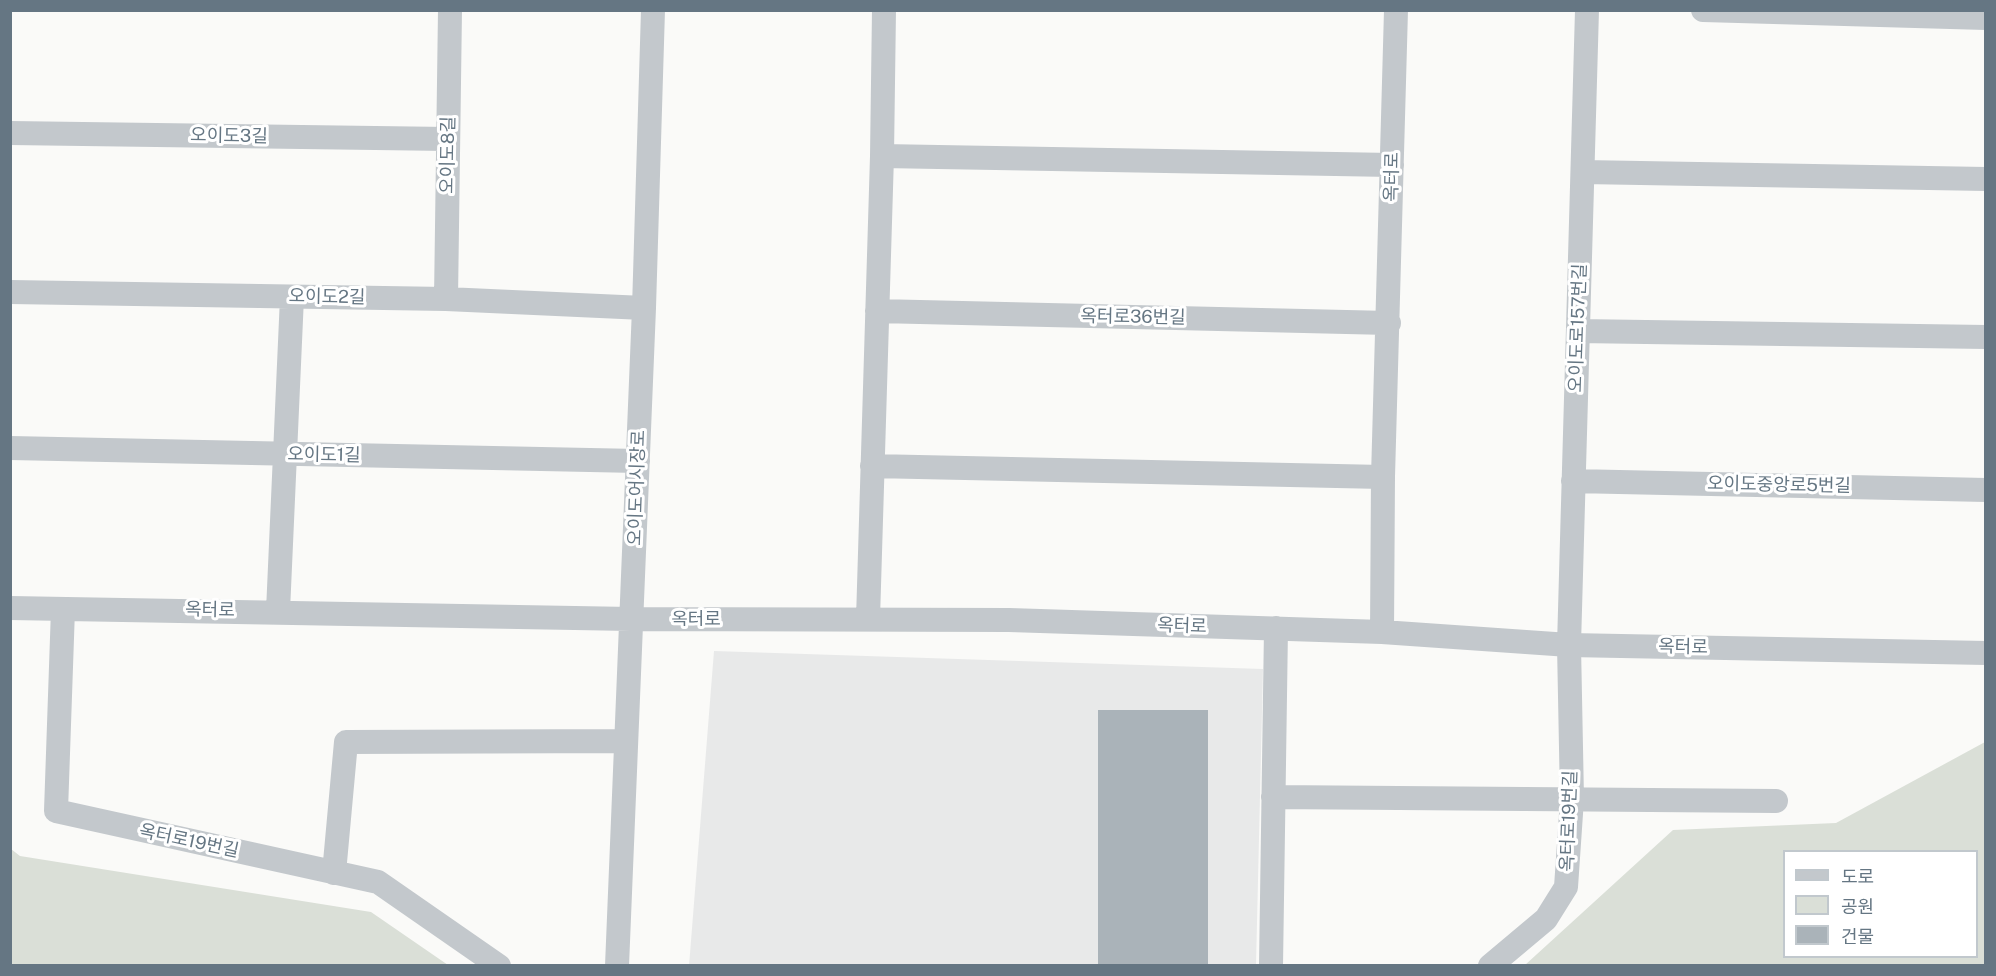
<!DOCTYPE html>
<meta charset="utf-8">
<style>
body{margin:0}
#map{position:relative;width:1996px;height:976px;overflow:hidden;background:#fafaf8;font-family:"Public Sans","Noto Sans KR",sans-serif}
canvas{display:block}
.frame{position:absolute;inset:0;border:12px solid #657683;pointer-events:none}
.legend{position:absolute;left:1783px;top:850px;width:195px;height:108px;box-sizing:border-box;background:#fff;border:2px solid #c1c8cd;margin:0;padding:8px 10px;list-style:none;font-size:18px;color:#657683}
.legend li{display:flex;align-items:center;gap:12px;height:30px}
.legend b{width:30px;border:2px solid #c1c8cd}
</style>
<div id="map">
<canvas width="1996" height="976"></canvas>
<div class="frame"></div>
<ul class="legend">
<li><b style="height:8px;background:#c3c8cc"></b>도로</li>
<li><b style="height:16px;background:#dadfd7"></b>공원</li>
<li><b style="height:16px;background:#aab3b9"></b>건물</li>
</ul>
</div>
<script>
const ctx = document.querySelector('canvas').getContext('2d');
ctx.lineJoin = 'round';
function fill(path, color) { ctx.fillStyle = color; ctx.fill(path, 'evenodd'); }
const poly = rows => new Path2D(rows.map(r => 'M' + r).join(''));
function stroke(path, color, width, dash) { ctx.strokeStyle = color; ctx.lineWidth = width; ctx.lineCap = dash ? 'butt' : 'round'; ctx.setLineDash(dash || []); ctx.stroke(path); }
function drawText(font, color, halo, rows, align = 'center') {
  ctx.font = font + ' "Public Sans","Noto Sans KR",sans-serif'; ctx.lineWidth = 6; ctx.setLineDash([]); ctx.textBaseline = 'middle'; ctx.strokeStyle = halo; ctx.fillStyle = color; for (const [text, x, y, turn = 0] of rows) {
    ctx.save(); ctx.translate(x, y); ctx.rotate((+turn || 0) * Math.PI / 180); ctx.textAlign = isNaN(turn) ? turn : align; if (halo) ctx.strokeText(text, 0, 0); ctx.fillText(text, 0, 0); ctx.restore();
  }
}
const built = poly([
 [714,651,1263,669,1256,965,689,966]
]);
const green = poly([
 [1985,742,1985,965,1525,965,1673,830,1836,823],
 [1784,852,1976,852,1976,956,1784,956],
 [11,849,20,856,371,912,448,965,11,965]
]);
const building = poly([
 [1098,710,1208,710,1208,966,1098,966]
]);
const minor = poly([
 [1703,10,1986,18],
 [10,133,448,139],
 [882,156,1392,165],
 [1583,172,1986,179],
 [10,292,446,299,644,308],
 [446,299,450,10],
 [877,311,1389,323],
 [1578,331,1986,337],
 [10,448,638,461],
 [872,466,1383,477],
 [1573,481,1986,490],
 [10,608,631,619,1009,620,1382,632,1569,645,1986,653],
 [63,609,56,811,378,882,499,966],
 [278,611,292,297],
 [868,619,882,156,884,10],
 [1382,632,1383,477,1396,10],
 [1273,797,1776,801],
 [334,873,346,742,626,741],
 [617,966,644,308,653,10],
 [1271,966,1276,628],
 [1490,966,1546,919,1566,887,1572,799,1569,645,1587,10]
]);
const streetNames = [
 ["오이도3길",229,136,1],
 ["오이도8길",448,155,-89],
 ["옥터로",1392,177,-89],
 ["오이도2길",327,297,1],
 ["옥터로36번길",1133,317,1],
 ["오이도로157번길",1578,328,-88],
 ["오이도1길",324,455,1],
 ["오이도중앙로5번길",1779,485,1],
 ["오이도어시장로",637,488,-88],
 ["옥터로",210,610,1],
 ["옥터로",696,619],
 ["옥터로",1182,626,2],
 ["옥터로",1683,647,1],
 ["옥터로19번길",1569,821,-88],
 ["옥터로19번길",189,841,12]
];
fill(built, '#e8e9e9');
fill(green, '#dadfd7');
fill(building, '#aab3b9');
stroke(minor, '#c3c8cc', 24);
drawText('18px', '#657683', '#fff', streetNames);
</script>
